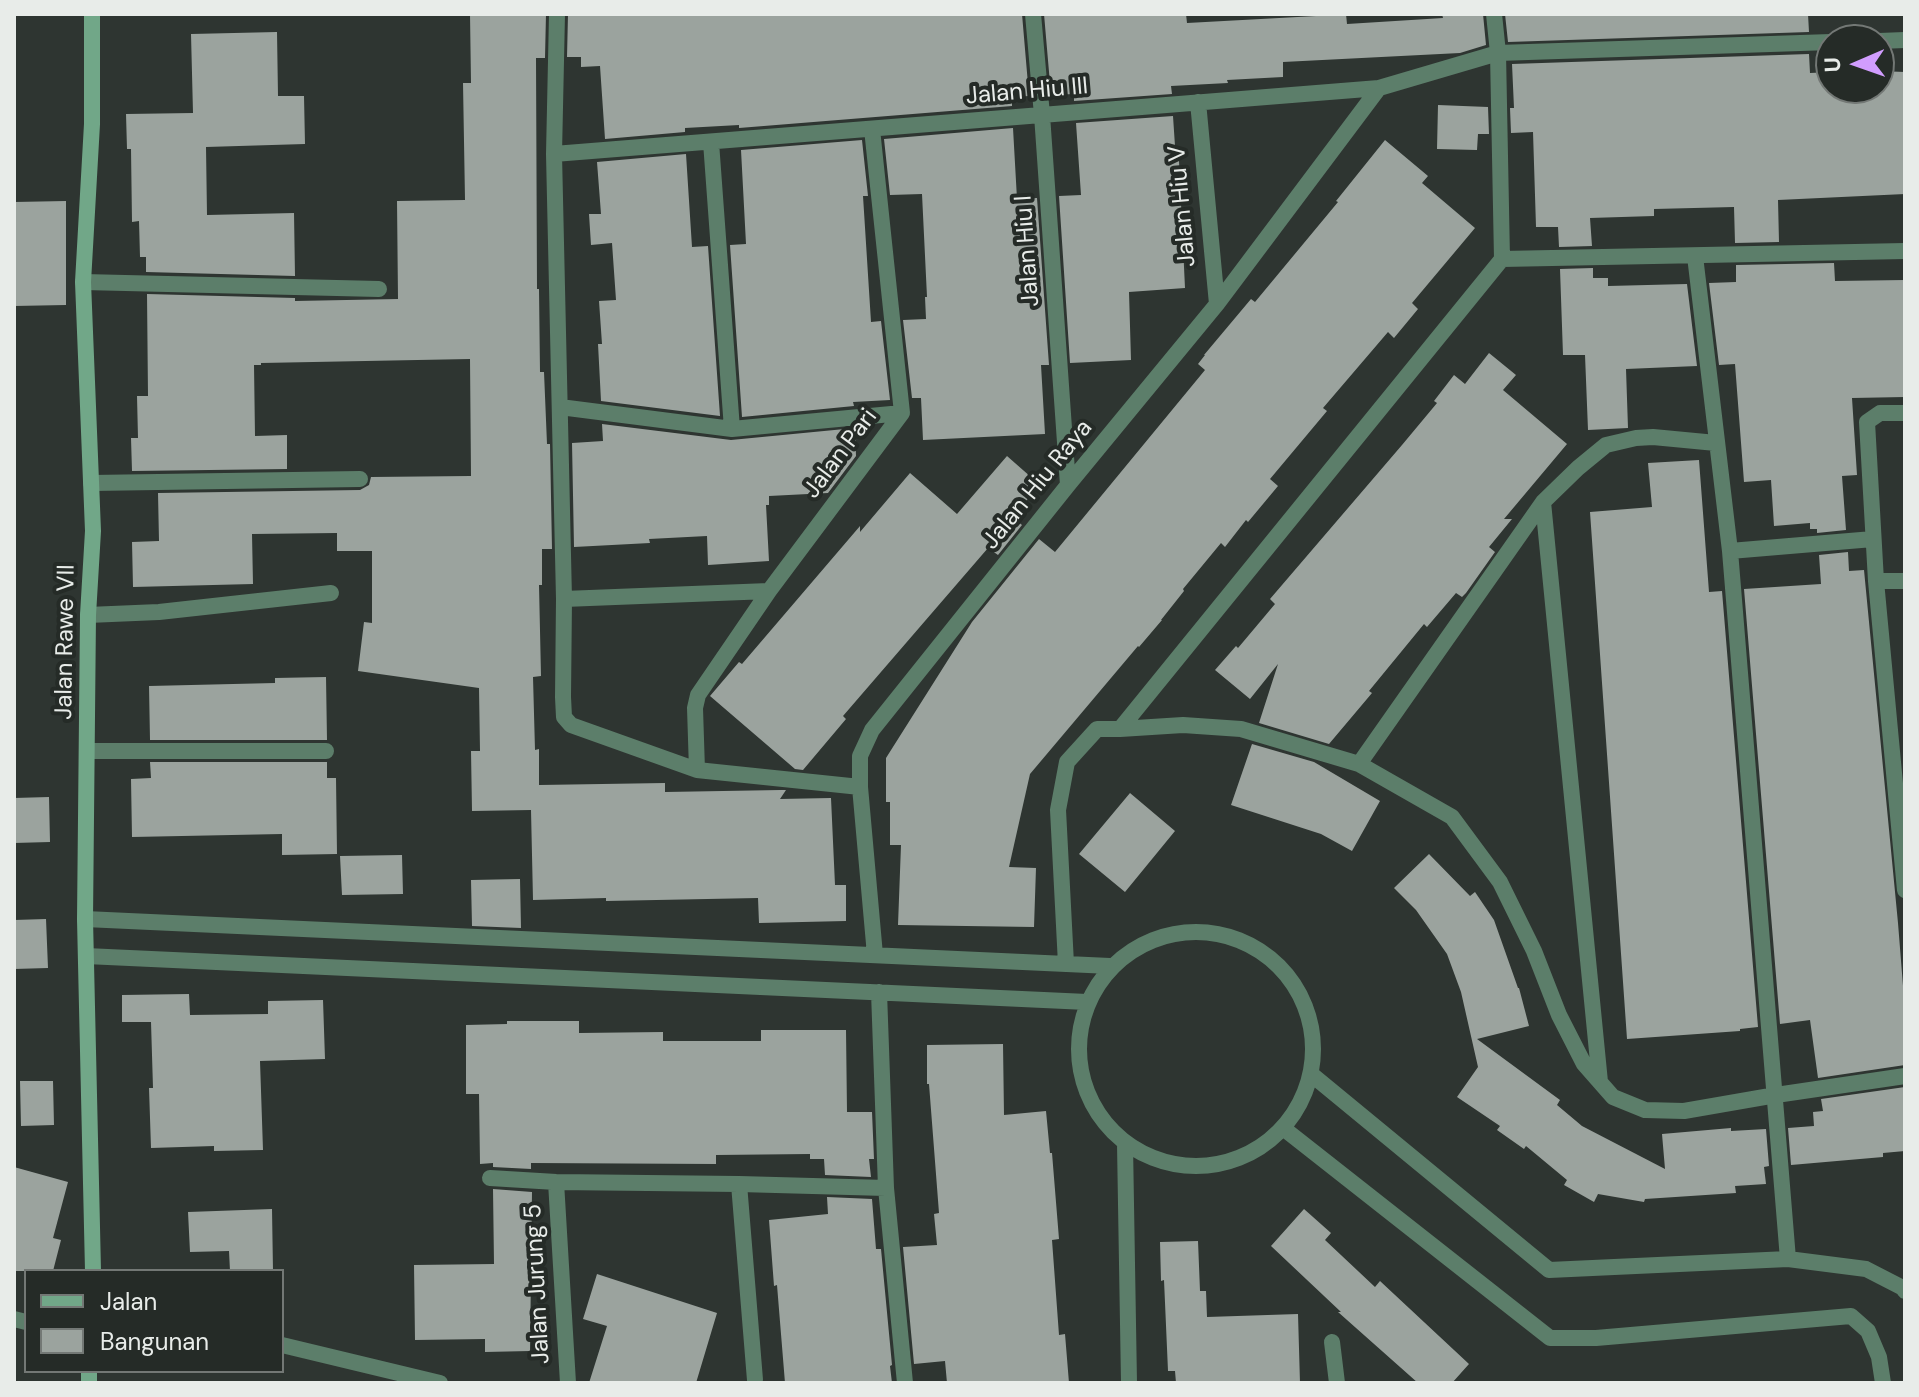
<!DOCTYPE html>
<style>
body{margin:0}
#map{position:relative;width:1919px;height:1397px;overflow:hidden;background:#2e3531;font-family:"DM Sans",sans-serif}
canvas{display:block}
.frame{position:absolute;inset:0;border:16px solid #e8ece9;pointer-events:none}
.legend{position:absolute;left:24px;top:1269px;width:260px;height:104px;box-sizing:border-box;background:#252b27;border:2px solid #737875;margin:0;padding:10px 14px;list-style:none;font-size:24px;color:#e8ece9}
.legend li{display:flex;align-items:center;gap:16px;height:40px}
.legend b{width:40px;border:2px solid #737875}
.north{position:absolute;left:1815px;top:24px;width:80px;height:80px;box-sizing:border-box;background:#252b27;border:2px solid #737875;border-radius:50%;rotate:268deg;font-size:22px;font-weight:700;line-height:32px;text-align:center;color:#e8ece9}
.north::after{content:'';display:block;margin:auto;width:28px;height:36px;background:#d19dfe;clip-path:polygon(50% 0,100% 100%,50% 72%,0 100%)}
</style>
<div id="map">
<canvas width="1919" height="1397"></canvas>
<div class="frame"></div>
<ul class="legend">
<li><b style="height:10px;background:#71a788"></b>Jalan</li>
<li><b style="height:22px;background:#9ba39e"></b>Bangunan</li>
</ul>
<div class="north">U</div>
</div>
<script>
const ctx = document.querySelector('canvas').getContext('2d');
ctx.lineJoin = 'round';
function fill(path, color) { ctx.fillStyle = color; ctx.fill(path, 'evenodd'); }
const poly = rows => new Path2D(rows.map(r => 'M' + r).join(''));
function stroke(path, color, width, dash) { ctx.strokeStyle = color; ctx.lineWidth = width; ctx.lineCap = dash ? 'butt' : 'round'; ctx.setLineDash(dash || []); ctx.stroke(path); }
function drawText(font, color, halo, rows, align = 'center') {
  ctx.font = font + ' "DM Sans",sans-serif'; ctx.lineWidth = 8; ctx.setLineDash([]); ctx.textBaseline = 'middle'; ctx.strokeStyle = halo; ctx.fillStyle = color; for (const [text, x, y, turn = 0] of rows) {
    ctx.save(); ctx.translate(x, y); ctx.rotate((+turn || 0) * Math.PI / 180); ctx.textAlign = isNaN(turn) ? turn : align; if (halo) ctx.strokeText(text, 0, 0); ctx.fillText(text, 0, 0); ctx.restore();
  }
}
const building = poly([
 [470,14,546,14,545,58,536,58,537,289,539,289,540,372,544,372,547,444,550,444,552,549,542,549,542,585,539,585,541,676,533,677,535,750,539,749,539,785,665,783,665,792,781,790,786,790,780,799,831,798,835,885,846,885,846,921,759,923,758,898,606,901,606,898,533,900,531,810,472,811,471,751,480,751,479,688,358,671,364,622,372,623,372,551,337,551,337,533,252,534,253,584,133,587,132,542,159,541,158,493,360,490,369,485,371,477,471,476,470,359,261,363,261,365,254,365,255,436,287,435,287,469,132,471,131,438,138,438,137,396,148,396,147,294,295,298,295,301,398,299,397,201,465,200,463,83,471,83],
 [568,14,1022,14,1029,96,1012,97,1012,106,739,128,739,125,685,128,685,132,605,139,600,66,581,67,581,57,567,57],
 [1044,14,1186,14,1187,23,1316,16,1316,14,1346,14,1347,24,1443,18,1442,14,1483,14,1486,45,1460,53,1283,62,1283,77,1227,80,1228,83,1171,86,1172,94,1074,101,1074,94,1051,95],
 [1505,14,1808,14,1809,32,1508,42],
 [277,32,278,96,304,96,305,144,206,147,207,215,294,213,295,276,146,272,146,257,140,257,139,221,132,222,131,149,127,149,126,114,193,113,191,34],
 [1809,54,1810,73,1831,72,1831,88,1879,88,1879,71,1905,72,1905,194,1778,200,1779,242,1735,243,1734,207,1654,209,1654,216,1590,218,1592,246,1559,247,1558,227,1536,227,1533,132,1511,133,1510,108,1514,108,1512,64],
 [1438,105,1488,107,1489,134,1478,134,1477,150,1437,149],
 [1173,116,1176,161,1179,161,1185,288,1129,292,1131,360,1070,363,1059,196,1081,195,1076,123],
 [1013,128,1017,199,1037,198,1049,365,1041,365,1045,434,923,440,921,398,912,398,903,320,926,319,925,297,927,297,922,194,890,195,884,139],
 [862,140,868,196,863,196,871,322,881,321,890,400,853,402,854,406,742,417,730,245,746,244,741,150],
 [1385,140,1428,176,1422,183,1475,228,1412,303,1418,309,1394,338,1388,332,1323,408,1327,411,1270,479,1278,486,1248,522,1246,520,1225,547,1221,543,1183,589,1184,591,1161,620,1162,620,1139,647,1138,646,1030,774,1009,867,1036,868,1034,927,898,925,901,845,890,845,890,802,886,802,886,758,972,622,1039,539,1055,552,1205,370,1198,364,1205,355,1204,355,1251,299,1255,302,1338,202,1336,201],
 [686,154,692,247,708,246,720,416,601,401,598,344,602,344,599,301,616,300,612,243,591,245,589,214,601,214,597,162],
 [66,201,66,305,14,306,14,202],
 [1834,263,1835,281,1905,280,1905,397,1852,398,1857,475,1842,476,1846,530,1817,533,1817,529,1810,529,1810,523,1774,526,1771,480,1744,482,1735,364,1719,365,1709,283,1736,282,1736,265],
 [1593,268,1593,278,1608,278,1608,286,1687,284,1697,366,1626,369,1628,428,1588,430,1585,355,1563,355,1560,269],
 [1489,353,1516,375,1503,390,1567,444,1504,519,1512,519,1489,547,1495,552,1466,593,1462,597,1456,593,1427,627,1424,624,1369,691,1372,693,1329,744,1259,723,1278,664,1250,699,1215,670,1236,646,1238,648,1275,604,1270,599,1402,445,1437,403,1434,401,1454,375,1465,384],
 [602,424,731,440,855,428,856,456,828,493,769,496,769,505,766,505,769,561,708,565,707,536,649,539,650,543,574,547,572,443,603,441],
 [1007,456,1040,485,1012,517,1022,525,998,555,988,548,843,716,846,719,803,770,795,769,710,696,739,662,742,664,860,526,860,532,910,473,957,514],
 [1699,460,1709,592,1722,591,1758,1027,1740,1029,1740,1031,1627,1039,1590,512,1652,507,1648,463],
 [1848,552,1849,571,1864,570,1898,923,1905,1011,1905,1065,1818,1078,1810,1020,1780,1024,1744,589,1821,584,1819,555],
 [326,677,327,740,150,740,149,686,275,683,275,678],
 [1252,744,1314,762,1380,801,1352,851,1321,834,1231,805],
 [150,762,327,762,327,778,336,778,337,854,282,855,282,834,132,837,131,779,151,778],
 [1130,793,1175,831,1125,892,1079,854],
 [49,797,50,842,14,843,14,798],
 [1429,854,1470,896,1475,892,1494,920,1518,988,1519,988,1529,1026,1477,1039,1560,1100,1557,1105,1582,1126,1665,1169,1662,1134,1731,1128,1731,1131,1766,1129,1769,1166,1764,1167,1766,1184,1735,1186,1736,1193,1645,1199,1644,1202,1598,1194,1594,1202,1564,1185,1567,1180,1526,1146,1524,1149,1497,1130,1500,1126,1457,1097,1478,1067,1461,992,1447,954,1416,910,1394,888],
 [402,855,403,894,342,895,340,856],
 [520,879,521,928,472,926,471,880],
 [46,919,48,968,14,969,14,920],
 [189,994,190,1015,268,1014,268,1001,323,1000,325,1059,260,1061,263,1150,214,1151,214,1146,151,1148,149,1088,153,1088,151,1022,122,1022,122,995],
 [507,1021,579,1021,579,1033,663,1032,663,1041,761,1041,761,1030,846,1030,847,1112,872,1112,874,1159,869,1159,871,1177,825,1175,824,1159,810,1159,810,1154,716,1155,716,1164,531,1163,531,1169,493,1167,493,1163,480,1164,479,1094,466,1094,466,1025,507,1024],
 [1003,1044,1004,1115,1046,1111,1050,1153,1052,1153,1059,1239,1052,1240,1059,1335,1065,1334,1069,1383,947,1383,945,1361,914,1364,903,1247,937,1245,934,1214,939,1213,929,1084,927,1084,927,1045],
 [20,1081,53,1081,54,1125,21,1126],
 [1905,1087,1905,1151,1883,1153,1883,1157,1791,1165,1788,1128,1814,1126,1813,1112,1823,1111,1821,1099],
 [14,1167,68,1182,53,1238,61,1240,53,1271,14,1271],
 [493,1189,532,1192,530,1351,485,1352,485,1339,415,1340,414,1265,494,1264],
 [827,1197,872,1199,876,1249,881,1249,892,1365,890,1366,892,1383,785,1383,777,1285,774,1286,769,1220,828,1214],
 [272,1209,273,1271,230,1271,229,1251,190,1252,188,1212],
 [1304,1209,1331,1233,1325,1240,1375,1287,1380,1281,1469,1364,1452,1383,1418,1383,1338,1312,1341,1312,1271,1246],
 [1198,1241,1200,1291,1206,1291,1207,1317,1298,1314,1300,1383,1176,1383,1175,1371,1168,1371,1164,1280,1161,1281,1160,1242],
 [597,1274,717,1313,696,1383,589,1383,607,1326,583,1319]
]);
const street = poly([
 [557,14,554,154,564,599,563,697,564,717,571,725,697,770,860,787],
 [1033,14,1042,115,1068,485],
 [1494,14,1498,53,1502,259,1905,251],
 [1879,41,1905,40],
 [1198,102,1217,304],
 [554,154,1379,88,1498,53,1831,42],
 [1695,256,1730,551,1788,1259],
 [83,282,379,289],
 [560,407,732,429,711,142],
 [1905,413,1880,413,1867,422,1876,581,1905,890],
 [732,429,902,413],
 [91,483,360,479],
 [1543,502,1600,1082],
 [1730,551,1873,539],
 [1876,581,1905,581],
 [564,599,769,591],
 [88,615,159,612,331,593],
 [1120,729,1183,725,1241,729,1359,764,1452,817,1500,882,1534,951,1559,1015,1584,1064,1613,1097,1645,1110,1684,1111,1776,1095,1905,1076],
 [88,751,326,751],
 [1359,764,1543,502,1578,468,1606,445,1636,438,1653,437,1716,443],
 [697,770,695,708,698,695,769,591,902,413,872,129],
 [85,919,1110,966],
 '1079 1049a117 117 0 1 1 234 0a117 117 0 1 1-234 0Z',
 [875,955,860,787,860,756,872,730,1068,485,1217,304,1379,88],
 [86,956,1087,1002],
 [1066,964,1058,810,1067,762,1097,729,1120,729,1502,259],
 [879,992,886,1188,905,1383],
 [1311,1074,1549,1270,1788,1259,1866,1269,1903,1288,1905,1291],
 [1283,1128,1550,1338,1596,1338,1851,1316,1868,1331,1879,1357,1883,1383],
 [1125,1144,1129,1383],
 [490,1178,556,1182,739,1184,886,1188],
 [556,1182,568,1383],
 [739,1184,755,1380],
 [14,1319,26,1322],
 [1332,1342,1337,1383],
 [282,1345,440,1383]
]);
const secondary = poly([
 [92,14,92,124,83,282,93,531,88,615,85,919,93,1271],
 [89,1371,89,1383]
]);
const streetNames = [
 ["Jalan Hiu III",1027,92,-5],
 ["Jalan Hiu V",1183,206,-95],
 ["Jalan Hiu I",1028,251,-94],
 ["Jalan Pari",841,454,-53],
 ["Jalan Hiu Raya",1038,485,-51],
 ["Jalan Rawe VII",66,642,-89],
 ["Jalan Jurung 5",538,1284,-93]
];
fill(building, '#9ba39e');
stroke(street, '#5c7e6a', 16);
stroke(secondary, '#71a788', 16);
drawText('24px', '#e8ece9', '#252b27', streetNames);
</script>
